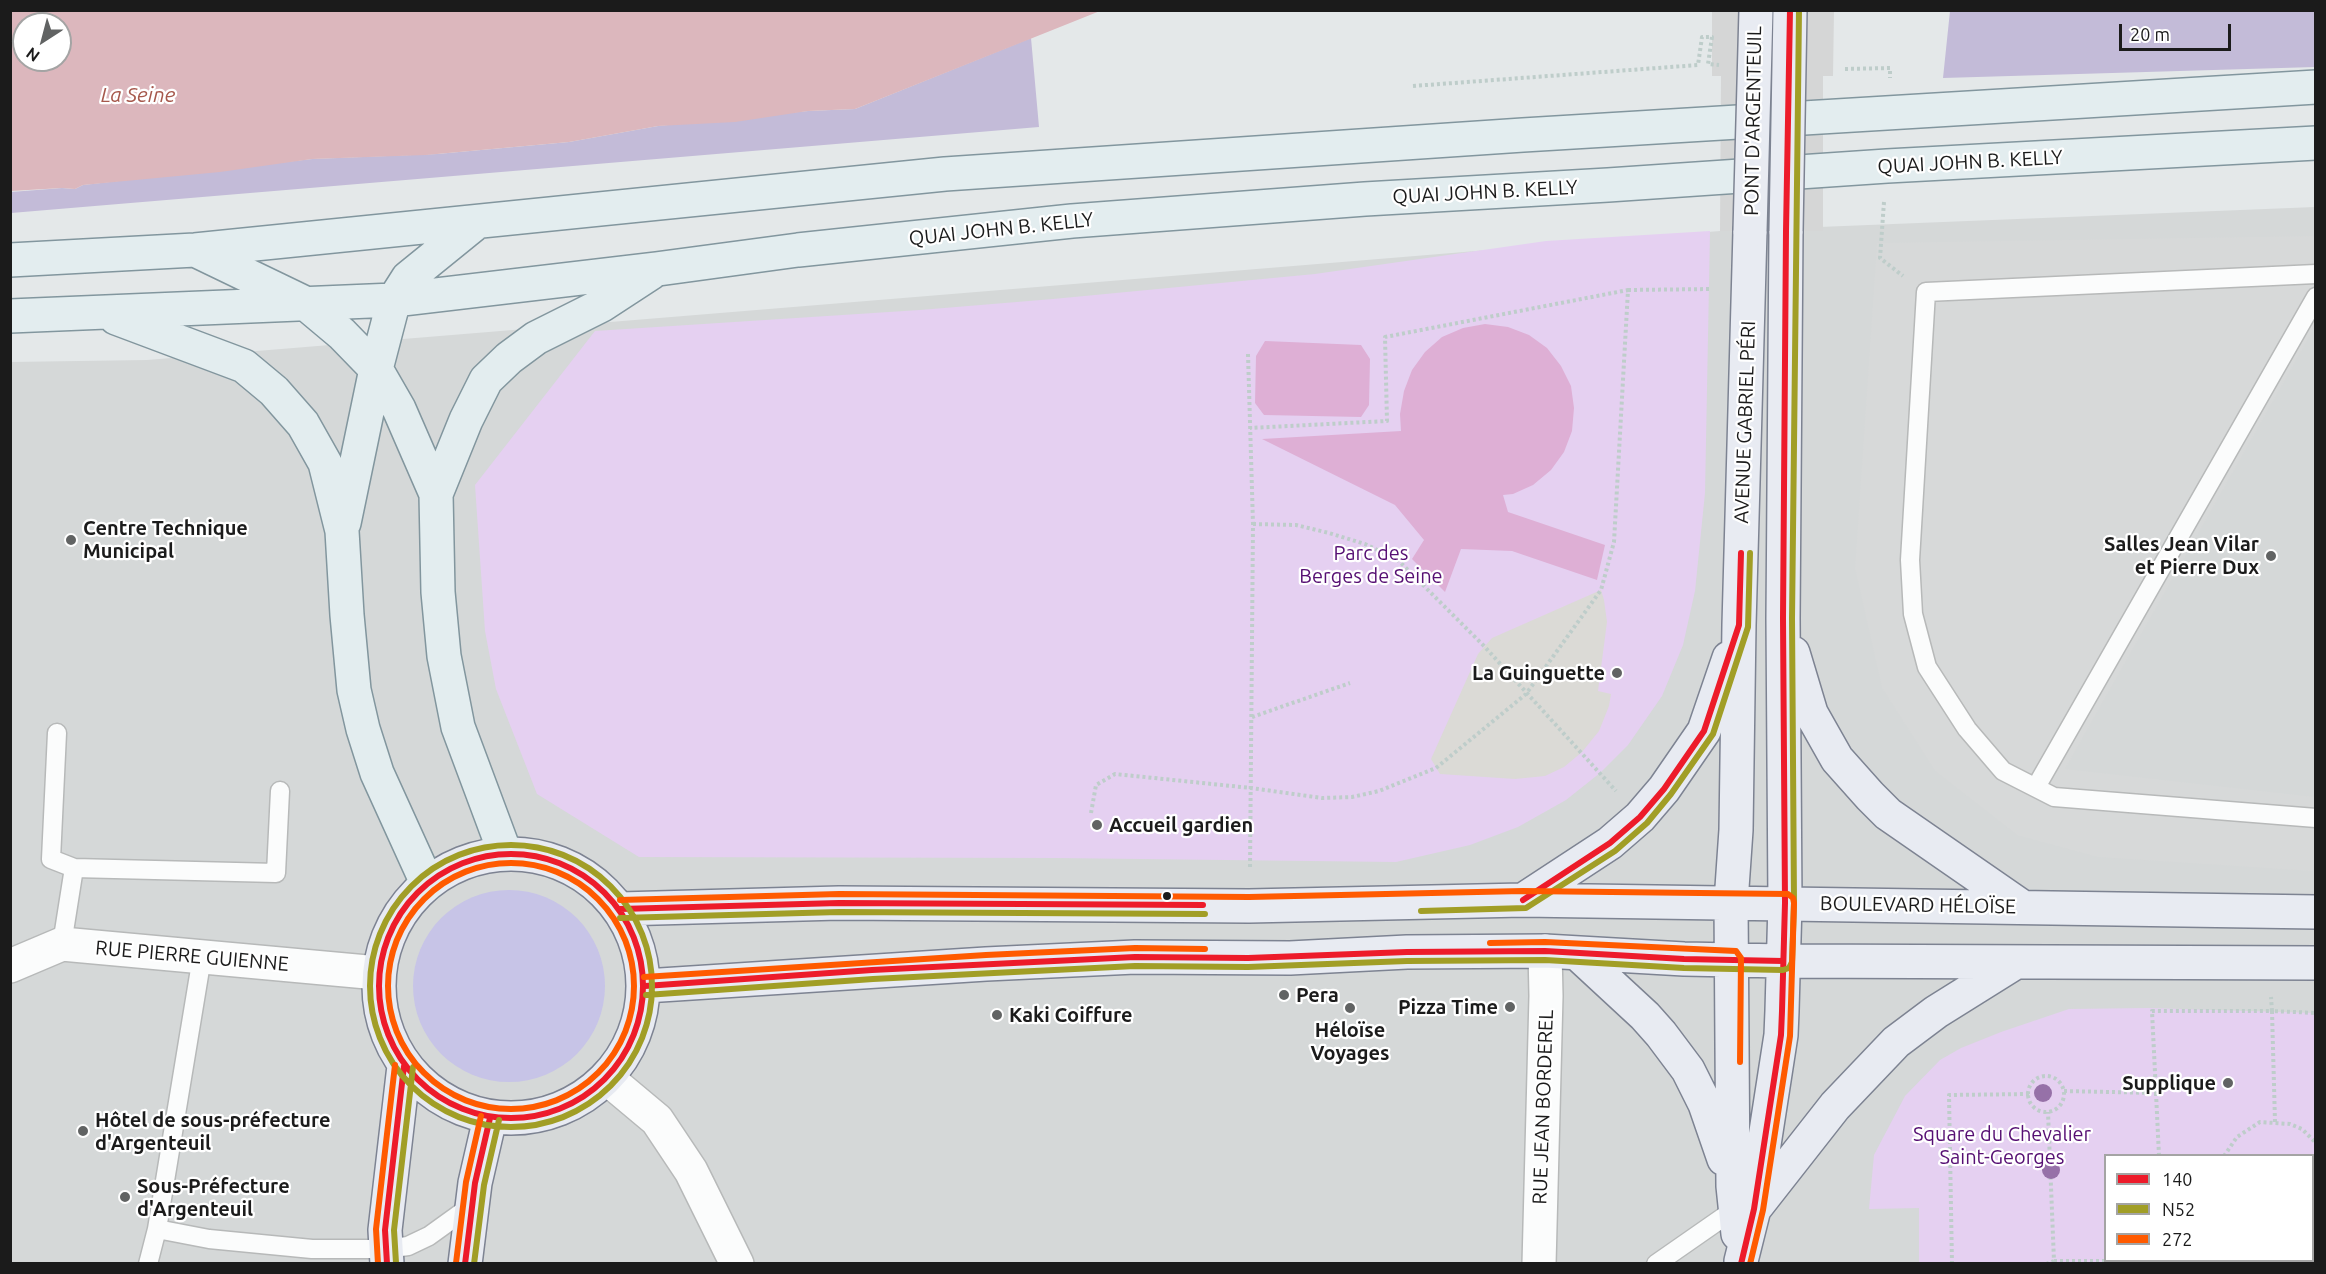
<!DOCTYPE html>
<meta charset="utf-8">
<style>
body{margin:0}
#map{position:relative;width:2326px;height:1274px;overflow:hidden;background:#e4e8e9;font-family:Ubuntu,sans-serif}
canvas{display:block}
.frame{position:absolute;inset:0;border:12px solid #1b1b1b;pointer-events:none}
.legend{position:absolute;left:2104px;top:1154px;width:210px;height:108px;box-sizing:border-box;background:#fff;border:2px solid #a4a4a4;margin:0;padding:8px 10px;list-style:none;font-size:18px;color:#1b1b1b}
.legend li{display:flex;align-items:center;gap:12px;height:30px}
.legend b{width:30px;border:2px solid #a4a4a4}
.north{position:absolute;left:12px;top:12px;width:60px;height:60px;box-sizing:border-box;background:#fff;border:2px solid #a4a4a4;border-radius:50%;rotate:216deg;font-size:16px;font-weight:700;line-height:24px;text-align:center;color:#1b1b1b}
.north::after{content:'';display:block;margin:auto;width:21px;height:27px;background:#616363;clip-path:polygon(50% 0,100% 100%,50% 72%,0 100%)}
.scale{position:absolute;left:2119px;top:24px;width:112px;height:27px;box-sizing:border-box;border:3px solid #1b1b1b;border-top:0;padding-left:8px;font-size:18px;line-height:21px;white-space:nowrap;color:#1b1b1b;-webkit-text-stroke:4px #fff;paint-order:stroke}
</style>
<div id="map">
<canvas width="2326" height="1274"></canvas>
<div class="frame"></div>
<ul class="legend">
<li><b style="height:8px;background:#ed1b2a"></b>140</li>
<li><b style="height:8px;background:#a19e26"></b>N52</li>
<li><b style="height:8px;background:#ff5a00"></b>272</li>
</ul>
<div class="north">N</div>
<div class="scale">20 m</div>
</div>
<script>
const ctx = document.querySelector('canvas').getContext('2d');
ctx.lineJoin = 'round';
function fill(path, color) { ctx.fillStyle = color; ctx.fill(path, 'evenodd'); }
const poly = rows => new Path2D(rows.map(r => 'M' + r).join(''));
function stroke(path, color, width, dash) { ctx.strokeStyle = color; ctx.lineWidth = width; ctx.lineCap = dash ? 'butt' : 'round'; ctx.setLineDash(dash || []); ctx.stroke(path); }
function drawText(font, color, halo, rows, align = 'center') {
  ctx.font = font + ' Ubuntu,sans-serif'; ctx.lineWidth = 4.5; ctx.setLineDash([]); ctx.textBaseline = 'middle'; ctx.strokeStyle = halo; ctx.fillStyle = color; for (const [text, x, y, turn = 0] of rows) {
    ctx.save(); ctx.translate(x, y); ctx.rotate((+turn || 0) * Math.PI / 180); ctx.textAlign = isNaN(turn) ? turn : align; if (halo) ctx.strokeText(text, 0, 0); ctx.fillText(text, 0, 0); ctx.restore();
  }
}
const residential = poly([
 [2315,207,2315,1263,11,1263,10,362,147,360,1720,231],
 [2106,1156,2312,1156,2312,1260,2106,1260]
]);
const grass = poly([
 '413 986a96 96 0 1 1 192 0a96 96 0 1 1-192 0Z'
]);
const forest = poly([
 [1950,11,2315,11,2315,67,1943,78],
 [1031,38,1039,127,11,213,11,192,62,188,75,189,83,185,312,159,437,154,569,142,658,126,808,111,855,109]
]);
const park = poly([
 [1710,231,1705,493,1695,591,1683,645,1662,696,1628,745,1600,773,1566,800,1518,827,1470,845,1396,862,1056,858,639,857,537,794,496,689,485,631,475,485,595,331,920,310,1053,299,1315,274,1546,241],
 [2148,1008,2315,1013,2315,1263,1919,1263,1919,1208,1869,1209,1874,1155,1905,1096,1940,1060,1961,1048,2001,1032,2069,1009],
 [2106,1156,2312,1156,2312,1260,2106,1260]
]);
const pitch = poly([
 [1485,324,1508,327,1529,335,1547,348,1561,366,1571,386,1574,408,1572,431,1564,452,1551,470,1533,485,1513,494,1503,495,1508,512,1605,545,1597,580,1512,551,1461,549,1445,592,1412,559,1424,540,1395,505,1262,439,1401,431,1400,414,1404,391,1412,370,1425,352,1442,337,1463,328],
 [1265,341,1361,345,1370,359,1369,405,1361,417,1264,415,1255,403,1256,356]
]);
const parking = poly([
 [2315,236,2315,327,2065,769,2315,797,2316,851,2313,871,2098,857,2017,835,1935,771,1882,688,1855,568,1877,243]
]);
const plaza = poly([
 [1601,590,1604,600,1607,622,1598,691,1611,694,1609,706,1599,731,1582,752,1564,767,1545,776,1515,779,1440,774,1431,759,1478,654,1492,638]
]);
const water = poly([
 [11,10,1100,10,1100,11,855,109,808,111,735,122,658,126,569,142,426,155,312,159,220,172,83,185,75,189,62,188,11,191],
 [24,24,60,24,60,60,24,60]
]);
const pier = poly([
 [1712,11,1834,11,1833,76,1823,76,1823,231,1720,231,1721,76,1712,76]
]);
const path = poly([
 [1845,69,1890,68,1890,78],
 [1413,86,1698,65,1702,37,1712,37,1708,64,1719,65],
 [1884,202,1880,258,1903,276],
 [1628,290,1712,289],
 [1248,354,1253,524,1250,869],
 [1253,524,1296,525,1329,533,1365,544,1398,560,1484,646,1616,791],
 [1252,717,1350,683],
 [1091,813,1096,785,1115,774,1251,788,1322,798,1352,797,1379,791,1436,768,1526,694,1601,590,1614,542,1628,290,1385,337,1387,421,1250,428],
 '2028 1094a18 18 0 1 1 36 0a18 18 0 1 1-36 0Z',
 [2064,1091,2156,1093,2152,1011,2272,1011,2271,997],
 [2156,1093,2159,1156],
 [2275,1122,2272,1011,2316,1013],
 [2224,1156,2237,1137,2260,1122,2290,1124,2302,1129,2316,1143],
 [2054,1261,2162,1261],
 [1952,1264,1949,1095,2029,1094],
 [2046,1264,2054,1261,2048,1112]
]);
const lane = poly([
 [2316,274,1926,292,1910,560,1913,614,1927,667,1967,729,2003,771,2054,797,2316,818],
 [57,733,51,859,74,868,62,944],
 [2036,787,2316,297],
 [74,868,276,873,280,791],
 [202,957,157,1229,209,1239,312,1249,386,1249,408,1246,429,1236,472,1205],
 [148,1264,157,1229],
 [1656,1264,1735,1209]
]);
const street = poly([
 [10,966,62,944,378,973],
 [608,1079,657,1120,691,1171,737,1264],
 [1539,1264,1546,996,1545,951]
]);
const secondary = poly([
 [1793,653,1811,713,1837,759,1870,796,1888,814,2021,906],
 '379 986a132 132 0 1 1 264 0a132 132 0 1 1-264 0Z',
 [1523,900,1610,843,1640,817,1664,789,1704,731,1729,658],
 [620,909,839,903,1249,906,1523,900,2316,912],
 [1578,954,1645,1016,1661,1034,1688,1070,1705,1104,1724,1159],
 [645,986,986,964,1135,957,1290,958,1407,952,1545,951,1684,959,1783,961,2316,963],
 [1755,1208,1835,1106,1896,1042,1936,1012,2016,962],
 [1738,1234,1733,1186,1731,902,1736,830,1739,625,1750,231],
 [1741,1261,1754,1209,1781,1035,1782,1011,1785,903,1783,618,1786,231],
 [387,1264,385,1230,404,1066],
 [465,1264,475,1183,490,1118]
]);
const primary = poly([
 [195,250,305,303,342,334,376,369,399,409,436,494],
 [10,260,195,250,945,174,1523,135,2316,87],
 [10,316,394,300,657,269,798,250,1072,221,1365,199,1608,185,1887,166,2316,143],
 [116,318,244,366,274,391,303,424,325,463,342,531,347,615,354,690,363,729,377,773,427,883],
 [344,523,376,369,394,300,408,278,477,222],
 [505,853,458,727,444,656,438,592,436,494,466,420,486,380,509,358,536,338,602,305,651,273]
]);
const secondaryBridge = poly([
 [1750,231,1756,10],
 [1786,231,1790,10]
]);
const bus1 = poly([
 '379 986a132 132 0 1 1 264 0a132 132 0 1 1-264 0Z',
 [1523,900,1610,843,1640,817,1664,789,1704,731,1739,625,1741,553],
 [620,909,839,903,1203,905],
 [645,986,872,970,1135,957,1248,958,1407,952,1545,951,1684,959,1783,961],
 [387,1264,385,1230,404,1066],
 [465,1264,475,1183,490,1118],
 [1741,1264,1754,1209,1781,1035,1782,1011,1785,903,1783,618,1786,231,1790,10]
]);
const bus2 = poly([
 '370 986a141 141 0 1 1 282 0a141 141 0 1 1-282 0Z',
 [1421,911,1526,908,1615,851,1647,823,1671,794,1713,734,1748,627,1750,553],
 [620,918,839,912,1205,914],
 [646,995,873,979,1135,966,1248,967,1407,961,1545,960,1684,968,1783,970,1789,968,1792,962,1794,903,1792,618,1799,10],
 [396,1263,394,1230,413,1067],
 [474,1264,484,1185,499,1120]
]);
const bus3 = poly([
 '388 986a123 123 0 1 1 246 0a123 123 0 1 1-246 0Z',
 [620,900,839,894,1249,897,1523,891,1788,894,1793,898,1794,903,1790,1036,1763,1210,1750,1264],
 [1490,943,1545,942,1736,951,1741,958,1740,1062],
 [644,977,986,955,1135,948,1205,949],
 [456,1263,466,1182,481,1116],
 [378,1264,376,1229,395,1065]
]);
const trees = [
 [2043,1093],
 [2051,1170]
];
const markers = [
 [71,540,6,"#616363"],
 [2271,556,6,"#616363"],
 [1617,673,6,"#616363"],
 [1097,825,6,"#616363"],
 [1167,896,5,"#1b1b1b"],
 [1284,995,6,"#616363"],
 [1510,1007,6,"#616363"],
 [1350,1008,6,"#616363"],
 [997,1015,6,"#616363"],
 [2228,1083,6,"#616363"],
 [83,1131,6,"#616363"],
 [125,1197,6,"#616363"]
];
const streetNames = [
 ["PONT D'ARGENTEUIL",1753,121,-89],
 ["QUAI JOHN B. KELLY",1970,162,-3],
 ["QUAI JOHN B. KELLY",1485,192,-3],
 ["QUAI JOHN B. KELLY",1001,229,-6],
 ["AVENUE GABRIEL PÉRI",1745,422,-88],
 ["BOULEVARD HÉLOÏSE",1918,905,1],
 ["RUE PIERRE GUIENNE",192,956,5],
 ["RUE JEAN BORDEREL",1543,1107,-88]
];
const poiNames = [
 ["Centre Technique",83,528],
 ["Municipal",83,551],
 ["Salles Jean Vilar",2259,544,"right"],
 ["et Pierre Dux",2259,567,"right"],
 ["La Guinguette",1605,673,"right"],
 ["Accueil gardien",1109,825],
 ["Pera",1296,995],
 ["Pizza Time",1498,1007,"right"],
 ["Kaki Coiffure",1009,1015],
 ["Héloïse",1350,1030,"center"],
 ["Voyages",1350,1053,"center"],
 ["Supplique",2216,1083,"right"],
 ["Hôtel de sous-préfecture",95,1120],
 ["d'Argenteuil",95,1143],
 ["Sous-Préfecture",137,1186],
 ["d'Argenteuil",137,1209]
];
const parkNames = [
 ["Parc des",1371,553],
 ["Berges de Seine",1371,576],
 ["Square du Chevalier",2002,1134],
 ["Saint-Georges",2002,1157]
];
const waterNames = [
 ["La Seine",138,95]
];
fill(residential, '#d5d8d8');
fill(grass, '#c7c4e7');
fill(forest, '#c3bbd8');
fill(park, '#e5d0f1');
fill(pitch, '#deafd5');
fill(parking, '#d7d9d9');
fill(plaza, '#dbdad6');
fill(water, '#dcb7bd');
fill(pier, '#d5d6d6');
stroke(lane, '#b7b9b9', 21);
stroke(street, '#b7b9b9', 36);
stroke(secondary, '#7d8392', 36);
stroke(primary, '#82969e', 36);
stroke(path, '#becdca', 4, [3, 3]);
stroke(lane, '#fbfcfc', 18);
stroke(street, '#fbfcfc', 33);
stroke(secondary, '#e8ebf2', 33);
stroke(primary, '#e3edef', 33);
stroke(secondaryBridge, '#7d8392', 36, []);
stroke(secondaryBridge, '#e8ebf2', 33);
stroke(bus1, '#ed1b2a', 6);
stroke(bus2, '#a19e26', 6);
stroke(bus3, '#ff5a00', 6);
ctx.fillStyle = '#9671a8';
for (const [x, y] of trees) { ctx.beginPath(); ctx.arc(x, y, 9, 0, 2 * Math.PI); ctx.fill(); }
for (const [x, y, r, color] of markers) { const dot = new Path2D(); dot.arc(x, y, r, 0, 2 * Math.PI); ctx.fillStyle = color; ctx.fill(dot); stroke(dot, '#fff', 2); }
drawText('20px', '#1b1b1b', '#fff', streetNames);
drawText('bold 20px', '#1b1b1b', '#fff', poiNames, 'left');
drawText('20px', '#560f73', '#fff', parkNames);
drawText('italic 21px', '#a6584c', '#fff', waterNames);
</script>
